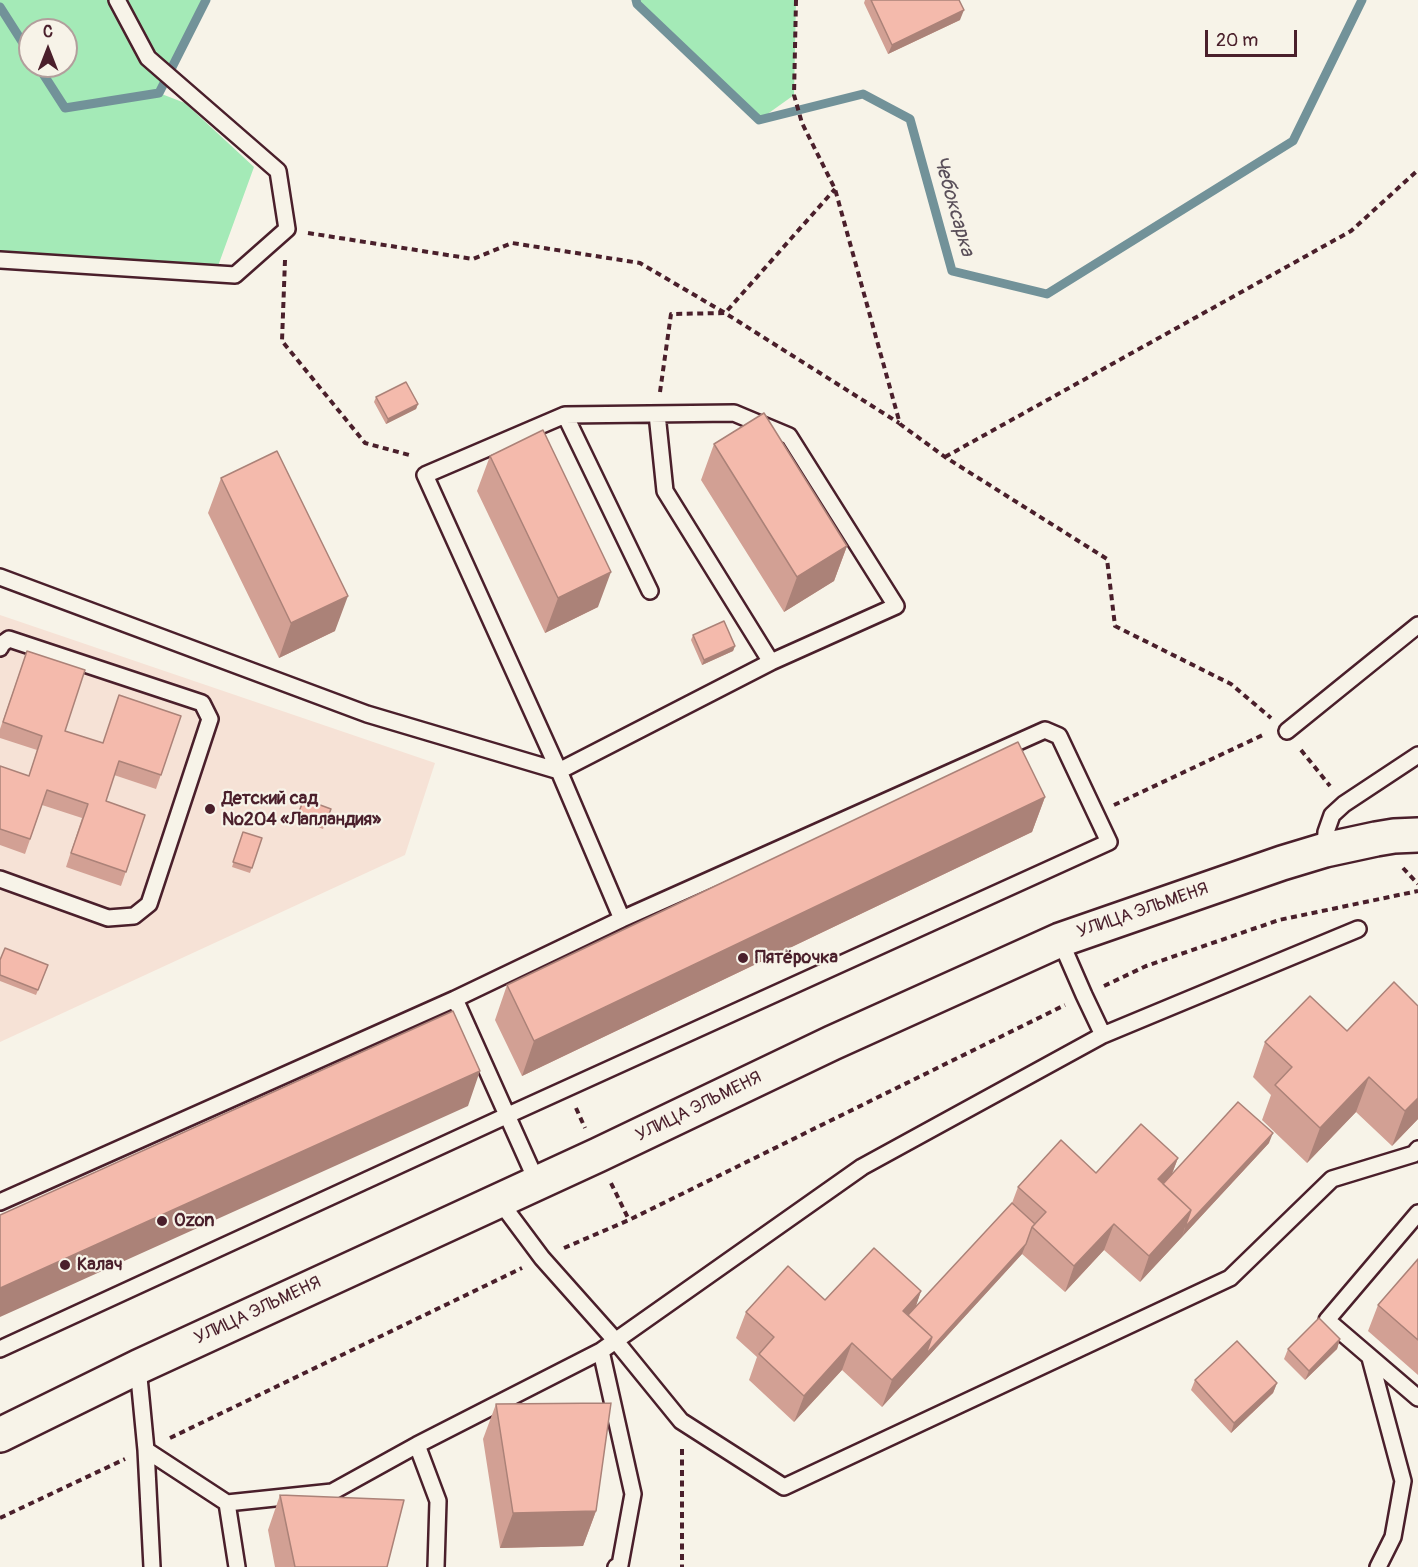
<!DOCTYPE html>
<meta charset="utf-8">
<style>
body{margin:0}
#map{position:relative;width:1418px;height:1567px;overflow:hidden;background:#f7f3e8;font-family:Pangolin,sans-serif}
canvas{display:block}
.north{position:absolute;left:18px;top:18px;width:60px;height:60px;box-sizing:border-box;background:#f7f3e8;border:2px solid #b29e9c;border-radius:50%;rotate:0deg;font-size:16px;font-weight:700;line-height:24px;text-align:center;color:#4a1f2b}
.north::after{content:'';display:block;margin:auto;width:21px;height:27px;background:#4a1f2b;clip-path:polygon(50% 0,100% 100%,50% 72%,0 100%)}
.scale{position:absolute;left:1205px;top:30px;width:92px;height:27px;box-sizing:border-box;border:3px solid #4a1f2b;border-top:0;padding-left:8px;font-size:18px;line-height:21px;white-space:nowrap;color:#4a1f2b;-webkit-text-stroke:4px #f7f3e8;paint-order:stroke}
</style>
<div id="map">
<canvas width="1418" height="1567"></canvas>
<div class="north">С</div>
<div class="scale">20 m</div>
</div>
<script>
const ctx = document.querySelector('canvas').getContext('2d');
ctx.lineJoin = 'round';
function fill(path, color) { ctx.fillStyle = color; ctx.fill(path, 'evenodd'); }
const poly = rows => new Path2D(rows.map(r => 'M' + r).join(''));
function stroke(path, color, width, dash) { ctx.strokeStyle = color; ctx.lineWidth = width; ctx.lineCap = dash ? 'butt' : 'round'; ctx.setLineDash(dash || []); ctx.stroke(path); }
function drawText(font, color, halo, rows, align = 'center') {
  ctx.font = font + ' Pangolin,sans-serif'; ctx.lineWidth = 4.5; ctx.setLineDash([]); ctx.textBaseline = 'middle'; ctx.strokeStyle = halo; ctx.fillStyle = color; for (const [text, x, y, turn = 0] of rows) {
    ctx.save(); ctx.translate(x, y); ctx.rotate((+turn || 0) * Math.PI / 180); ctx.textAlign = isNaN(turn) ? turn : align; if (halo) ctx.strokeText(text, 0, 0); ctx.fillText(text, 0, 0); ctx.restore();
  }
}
const built = poly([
 [0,615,435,763,405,855,0,1042]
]);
const green = poly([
 [0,0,206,0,159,93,185,103,254,167,218,266,0,255],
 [30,30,66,30,66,66,30,66],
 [636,0,796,0,794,95,759,120,637,4]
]);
const stream = poly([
 [636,0,637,4,759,120,863,94,910,119,952,271,1047,294,1293,141,1362,0],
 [0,7,30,54],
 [38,66,65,108,159,93,206,0]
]);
const path = poly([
 [796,0,794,95,802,123,835,189,900,424,945,457,1107,559,1115,626,1231,684,1271,718],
 [308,233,473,259,512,243,640,263,725,313,899,423],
 [285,260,282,341,365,443,413,456],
 [660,392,671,314,725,313,835,189],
 [945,457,1351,231,1418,170],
 [1301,750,1330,786],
 [1114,805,1265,734],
 [1403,868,1418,884],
 [1104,986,1146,966,1279,920,1418,891],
 [576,1108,585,1128],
 [611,1183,629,1220],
 [564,1248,629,1220,1065,1005],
 [170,1438,522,1268],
 [682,1449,682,1567],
 [0,1518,125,1459]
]);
const service = poly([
 [0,260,235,275,287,229,278,171,148,58,117,0],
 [565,415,650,591],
 [0,577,367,714,559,771,771,662,665,491,657,414],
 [0,648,2,644,9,639,202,703,210,719,149,904,134,916,108,918,0,879],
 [1287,731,1418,625],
 [1325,850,1326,832,1332,815,1344,804,1418,755],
 [1060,940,1084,995,1103,1035],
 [537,1182,455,999,622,919,559,771,425,475,565,415,734,413,789,436,896,606,771,662],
 [498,1199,542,1258,615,1340,681,1421,784,1487,1230,1278,1332,1179,1414,1154,1418,1149],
 [0,1202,455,999],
 [1418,1213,1327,1320,1418,1398],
 [0,1349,506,1116,1109,842,1059,736,1045,730,622,919],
 [601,1351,633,1494,620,1565,616,1567],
 [1370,1358,1403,1481,1393,1537,1378,1567],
 [138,1367,146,1450,152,1567],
 [417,1445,438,1501,436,1567],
 [146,1450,227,1503,332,1492,417,1445,601,1351,862,1167,1103,1035,1358,929],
 [227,1503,237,1567]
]);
const tertiary = poly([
 [0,1435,138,1367,598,1155,832,1043,1060,940,1282,863,1325,850,1376,839,1394,836,1418,835]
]);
const wall = poly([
 [865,0,959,0,960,20,888,54,864,3],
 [376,397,418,404,416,409,386,424,374,402],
 [714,444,847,546,834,581,784,612,701,480],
 [490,456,598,607,545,633,477,491],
 [221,478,335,631,279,658,208,513],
 [693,635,735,646,733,651,702,665,691,640],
 [27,651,65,731,103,743,181,716,156,789,114,775,106,801,145,815,121,886,66,867,82,818,42,805,25,854,0,845,0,766,29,776,37,750,0,738,0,729],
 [1045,797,1032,832,522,1076,495,1020,507,985],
 [331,809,323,829,296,819,298,814],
 [243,832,262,838,250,873,232,867],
 [0,960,48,965,36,995,0,981],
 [1310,996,1418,1119,1392,1146,1356,1112,1307,1163,1262,1120,1271,1095,1253,1077,1265,1042],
 [1269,1143,1140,1282,1104,1250,1065,1292,1022,1254,882,1407,842,1370,794,1422,749,1380,757,1357,736,1338,746,1312,825,1300,921,1291,915,1308,1012,1203,1018,1187,1178,1158,1172,1174],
 [1418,1259,1418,1375,1368,1331,1378,1305],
 [1340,1339,1337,1349,1305,1380,1284,1359,1288,1349],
 [1195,1380,1277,1383,1273,1393,1231,1433,1191,1390],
 [496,1404,596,1511,583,1546,500,1548,483,1439],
 [280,1495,387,1567,275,1567,268,1530]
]);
const shadedWall = poly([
 [964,10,960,20,888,54,892,45],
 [418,404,416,409,386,424,388,419],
 [847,546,834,581,784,612,797,577],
 [611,572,598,607,545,633,558,598],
 [348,596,335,631,279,658,291,623],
 [735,646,733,651,702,665,704,660],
 [1045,797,1032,832,522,1076,534,1041],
 [480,1071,468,1106,0,1317,0,1288],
 [1369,1077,1356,1112,1307,1163,1320,1128],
 [1418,1098,1418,1119,1392,1146,1405,1111],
 [1273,1133,1269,1143,1182,1237,1185,1227],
 [1178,1158,1168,1184,1154,1199,1158,1179],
 [1191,1210,1182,1237,1140,1282,1149,1256],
 [1114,1224,1104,1250,1065,1292,1074,1266],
 [1026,1244,1022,1254,882,1407,892,1380,932,1337],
 [921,1291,912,1318,903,1311],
 [1340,1339,1337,1349,1305,1380,1309,1371],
 [852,1343,842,1370,794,1422,804,1396],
 [1277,1383,1273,1393,1231,1433,1234,1423],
 [596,1511,583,1546,500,1548,513,1513]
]);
const building = poly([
 [871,0,959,0,964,10,892,45,871,0],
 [406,382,418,404,388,419,376,397,406,382],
 [764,413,847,546,797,577,714,444,764,413],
 [543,430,611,572,558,598,490,456,543,430],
 [277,451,348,596,291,623,221,478,277,451],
 [724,621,735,646,704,660,693,635,724,621],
 [27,651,85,670,65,731,103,743,119,695,181,716,161,775,119,761,106,801,145,815,126,872,71,853,88,804,47,790,30,839,0,829,0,766,29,776,42,736,3,722,27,651],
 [1018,742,1045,797,534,1041,507,985,1018,742],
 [304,799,331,809,325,824,298,814,304,799],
 [243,832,262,838,252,868,233,862,243,832],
 [5,948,48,965,38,990,0,975,0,960,5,948],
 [1394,982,1418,1006,1418,1098,1405,1111,1369,1077,1320,1128,1275,1085,1292,1067,1265,1042,1310,996,1347,1031,1394,982],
 [453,1011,480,1071,0,1288,0,1215,453,1011],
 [1238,1102,1273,1133,1185,1227,1191,1210,1163,1184,1238,1102],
 [1141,1124,1178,1158,1158,1179,1191,1210,1149,1256,1114,1224,1074,1266,1032,1227,1046,1212,1018,1187,1061,1140,1096,1173,1141,1124],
 [1012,1203,1035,1224,1032,1227,1026,1244,926,1354,932,1337,908,1315,1012,1203],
 [874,1248,921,1291,903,1311,932,1337,892,1380,852,1343,804,1396,759,1354,774,1337,746,1312,788,1266,825,1300,874,1248],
 [1418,1259,1418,1340,1378,1305,1418,1259],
 [1319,1318,1340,1339,1309,1371,1288,1349,1319,1318],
 [1237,1341,1277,1383,1234,1423,1195,1380,1237,1341],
 [611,1403,596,1511,513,1513,496,1404,611,1403],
 [280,1495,404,1500,387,1567,295,1567,280,1495]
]);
const markers = [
 [210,809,6,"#4a1f2b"],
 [743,958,6,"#4a1f2b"],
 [162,1221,6,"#4a1f2b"],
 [65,1265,6,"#4a1f2b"]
];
const poiNames = [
 ["Детский сад",222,799],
 ["№204 «Лапландия»",222,820],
 ["Пятёрочка",755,958],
 ["Ozon",174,1221],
 ["Калач",77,1265]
];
const streetNames = [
 ["УЛИЦА ЭЛЬМЕНЯ",1143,911,-19],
 ["УЛИЦА ЭЛЬМЕНЯ",699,1107,-26],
 ["УЛИЦА ЭЛЬМЕНЯ",258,1311,-25]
];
const waterNames = [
 ["Чебоксарка",953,206,74]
];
fill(built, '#f6e2d6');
fill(green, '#a4eab7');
stroke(stream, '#729299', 9);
stroke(service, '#4a1f2b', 20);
stroke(tertiary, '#4a1f2b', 38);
stroke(path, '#4a1f2b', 4, [6, 4.5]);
stroke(service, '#f7f3e8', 15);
stroke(tertiary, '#f7f3e8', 33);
fill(wall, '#d2a094');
fill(shadedWall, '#ab8278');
fill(building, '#f4baac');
stroke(building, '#ab8278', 1.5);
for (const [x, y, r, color] of markers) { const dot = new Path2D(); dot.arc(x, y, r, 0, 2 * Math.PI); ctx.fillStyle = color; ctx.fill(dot); stroke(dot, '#f7f3e8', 2); }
drawText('bold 18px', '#4a1f2b', '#f7f3e8', poiNames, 'left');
drawText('18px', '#4a1f2b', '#f7f3e8', streetNames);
drawText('italic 20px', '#5a4f59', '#f7f3e8', waterNames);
</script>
